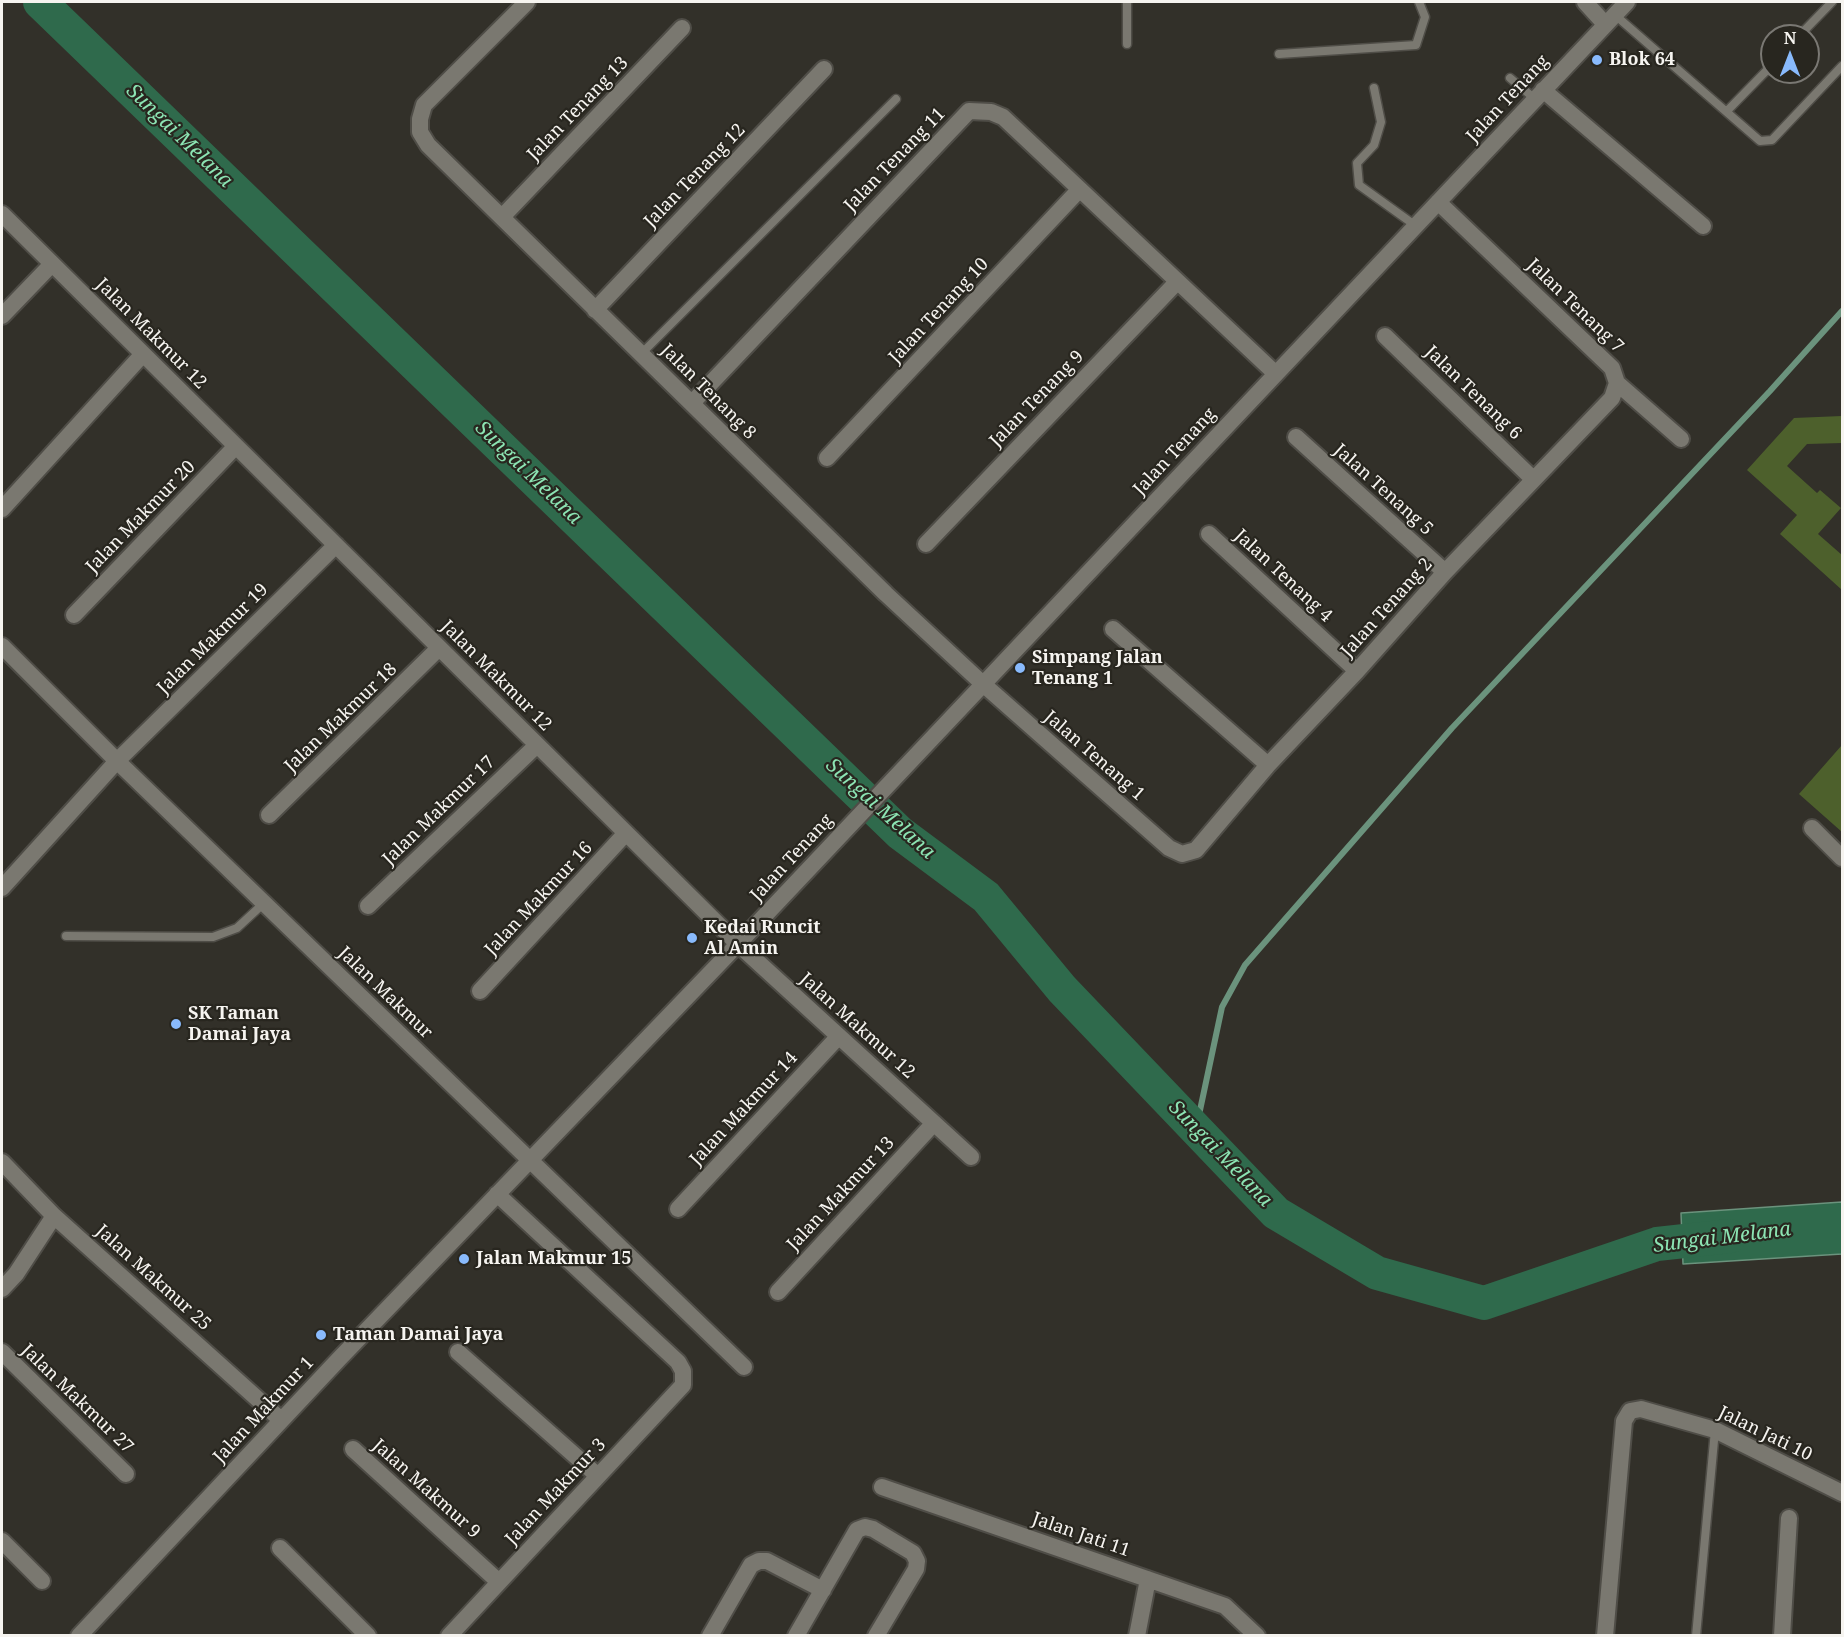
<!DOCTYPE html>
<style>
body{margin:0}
#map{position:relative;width:1844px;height:1637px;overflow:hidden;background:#323029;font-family:"Noto Serif",serif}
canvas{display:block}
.frame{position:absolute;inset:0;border:3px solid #f6f4f0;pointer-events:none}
.north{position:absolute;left:1760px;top:24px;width:60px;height:60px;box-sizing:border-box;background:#28261f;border:2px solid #7a7873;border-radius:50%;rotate:0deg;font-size:16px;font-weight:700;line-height:24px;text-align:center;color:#f6f4f0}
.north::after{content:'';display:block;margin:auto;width:21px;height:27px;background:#89bafc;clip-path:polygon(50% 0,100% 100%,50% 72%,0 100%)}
</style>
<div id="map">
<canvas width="1844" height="1637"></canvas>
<div class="frame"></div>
<div class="north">N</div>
</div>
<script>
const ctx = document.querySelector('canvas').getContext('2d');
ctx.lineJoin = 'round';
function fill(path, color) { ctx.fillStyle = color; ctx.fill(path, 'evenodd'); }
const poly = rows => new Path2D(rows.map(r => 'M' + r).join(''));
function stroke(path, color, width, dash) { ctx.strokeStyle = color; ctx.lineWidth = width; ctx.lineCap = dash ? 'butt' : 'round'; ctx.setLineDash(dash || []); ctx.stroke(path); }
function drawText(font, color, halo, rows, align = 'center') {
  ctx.font = font + ' "Noto Serif",serif'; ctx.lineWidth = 4.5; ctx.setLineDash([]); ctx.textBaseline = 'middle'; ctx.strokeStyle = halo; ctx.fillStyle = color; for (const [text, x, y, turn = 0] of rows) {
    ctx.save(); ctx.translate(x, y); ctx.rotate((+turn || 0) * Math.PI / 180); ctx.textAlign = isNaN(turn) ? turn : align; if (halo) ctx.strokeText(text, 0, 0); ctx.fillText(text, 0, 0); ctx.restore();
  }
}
const water = poly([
 [1842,1202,1842,1254,1683,1264,1681,1213,1842,1202]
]);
const stream = poly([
 [1196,1129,1222,1007,1245,965,1452,728,1770,391,1842,311]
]);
const river = poly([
 [40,2,900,833,986,897,1062,989,1276,1213,1377,1273,1484,1303,1657,1244,1730,1236]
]);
const building = poly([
 [1842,416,1842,443,1807,444,1787,466,1817,493,1820,490,1841,508,1818,534,1842,555,1842,590,1780,534,1797,515,1747,470,1794,418],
 [1842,745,1842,832,1799,794]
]);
const service = poly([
 [1127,2,1127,44],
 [1615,15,1760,141,1772,140,1842,66],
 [1799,36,1832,2],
 [1279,54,1416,45,1425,17,1419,2],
 [1510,78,1535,99],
 [1374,88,1381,122,1374,145,1357,163,1359,185,1416,226],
 [1727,111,1772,65],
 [642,353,896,99],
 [66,936,213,937,237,928,264,903],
 [1696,1636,1715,1430]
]);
const minor = poly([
 [527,2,424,105,420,119,420,132,428,145,886,594,983,684,1169,848,1182,854,1196,850,1268,765,1357,671,1445,572,1612,398,1617,383],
 [1585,2,1605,24],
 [1543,90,1703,226],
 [1438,202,1612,368,1617,383,1681,439],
 [2,214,738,944,971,1157],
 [502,217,682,28],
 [595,310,824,69],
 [2,316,52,264],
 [1385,336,1533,479],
 [692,403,969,111,991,112,1003,117,1276,374],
 [1296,437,1445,572],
 [827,458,1079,190],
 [2,509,143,354],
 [1209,534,1357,671],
 [926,544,1177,282],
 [74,615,236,446],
 [1113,629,1268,765],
 [2,646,117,761,744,1367],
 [269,815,439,648],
 [1812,828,1842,858],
 [2,888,117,761,336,545],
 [368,906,537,745],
 [480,991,626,833],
 [2,1162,54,1216,281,1420],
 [678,1209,839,1036],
 [2,1289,16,1274,54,1216],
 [778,1292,934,1123],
 [2,1352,126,1474],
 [458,1352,598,1476],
 [353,1449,499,1582],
 [882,1487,1225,1606,1257,1636],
 [2,1541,42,1581],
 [280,1548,368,1636],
 [79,1636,339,1359,738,944,1627,2],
 [449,1636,683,1385,683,1371,678,1362,497,1194],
 [710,1636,751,1565,759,1561,767,1561,823,1590],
 [796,1636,857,1530,865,1527,873,1529,913,1553,917,1561,916,1569,876,1636],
 [1137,1636,1148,1579],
 [1605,1636,1624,1421,1630,1411,1641,1409,1715,1430,1842,1493],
 [1782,1636,1789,1518]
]);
const markers = [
 [1597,60,6,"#89bafc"],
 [1020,668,6,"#89bafc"],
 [692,938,6,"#89bafc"],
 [176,1024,6,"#89bafc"],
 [464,1259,6,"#89bafc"],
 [321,1335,6,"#89bafc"]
];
const poiNames = [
 ["Blok 64",1609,60],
 ["Simpang Jalan",1032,658],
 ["Tenang 1",1032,679],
 ["Kedai Runcit",704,928],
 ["Al Amin",704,949],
 ["SK Taman",188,1014],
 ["Damai Jaya",188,1035],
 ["Jalan Makmur 15",476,1259],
 ["Taman Damai Jaya",333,1335]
];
const streetNames = [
 ["Jalan Tenang",1508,99,-47],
 ["Jalan Tenang 13",578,109,-46],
 ["Jalan Tenang 11",895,160,-46],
 ["Jalan Tenang 12",695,176,-46],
 ["Jalan Tenang 7",1575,306,44],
 ["Jalan Tenang 10",939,311,-47],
 ["Jalan Makmur 12",151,334,45],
 ["Jalan Tenang 8",708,392,45],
 ["Jalan Tenang 6",1473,393,44],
 ["Jalan Tenang 9",1037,399,-46],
 ["Jalan Tenang",1175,452,-47],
 ["Jalan Tenang 5",1383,490,42],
 ["Jalan Makmur 20",141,517,-46],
 ["Jalan Tenang 4",1283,576,43],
 ["Jalan Tenang 2",1387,608,-48],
 ["Jalan Makmur 19",213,639,-45],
 ["Jalan Makmur 12",496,676,45],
 ["Jalan Makmur 18",341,718,-44],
 ["Jalan Tenang 1",1094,756,41],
 ["Jalan Makmur 17",439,811,-44],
 ["Jalan Tenang",792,858,-47],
 ["Jalan Makmur 16",539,899,-47],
 ["Jalan Makmur",385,993,44],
 ["Jalan Makmur 12",857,1026,42],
 ["Jalan Makmur 14",744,1109,-47],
 ["Jalan Makmur 13",841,1194,-47],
 ["Jalan Makmur 25",153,1278,42],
 ["Jalan Makmur 27",77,1399,44],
 ["Jalan Makmur 1",264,1410,-47],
 ["Jalan Jati 10",1765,1434,26],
 ["Jalan Makmur 9",426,1489,42],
 ["Jalan Makmur 3",556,1492,-47],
 ["Jalan Jati 11",1081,1535,19]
];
const waterNames = [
 ["Sungai Melana",179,136,44],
 ["Sungai Melana",528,473,44],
 ["Sungai Melana",880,809,42],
 ["Sungai Melana",1220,1154,46],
 ["Sungai Melana",1722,1238,-7]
];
fill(water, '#2f6a4c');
stroke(water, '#6b937d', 1.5);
stroke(stream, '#6b937d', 6);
stroke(river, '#2f6a4c', 34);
fill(building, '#4d602c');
stroke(service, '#4f4d47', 11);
stroke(minor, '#4f4d47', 20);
stroke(service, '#7a7870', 8);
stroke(minor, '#7a7870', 16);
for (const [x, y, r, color] of markers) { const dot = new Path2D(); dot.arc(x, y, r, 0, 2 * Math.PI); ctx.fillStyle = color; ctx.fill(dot); stroke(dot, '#28261f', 2); }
drawText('bold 18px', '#f6f4f0', '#28261f', poiNames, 'left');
drawText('18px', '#f6f4f0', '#28261f', streetNames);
drawText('italic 20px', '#8ce4b3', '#28261f', waterNames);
</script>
